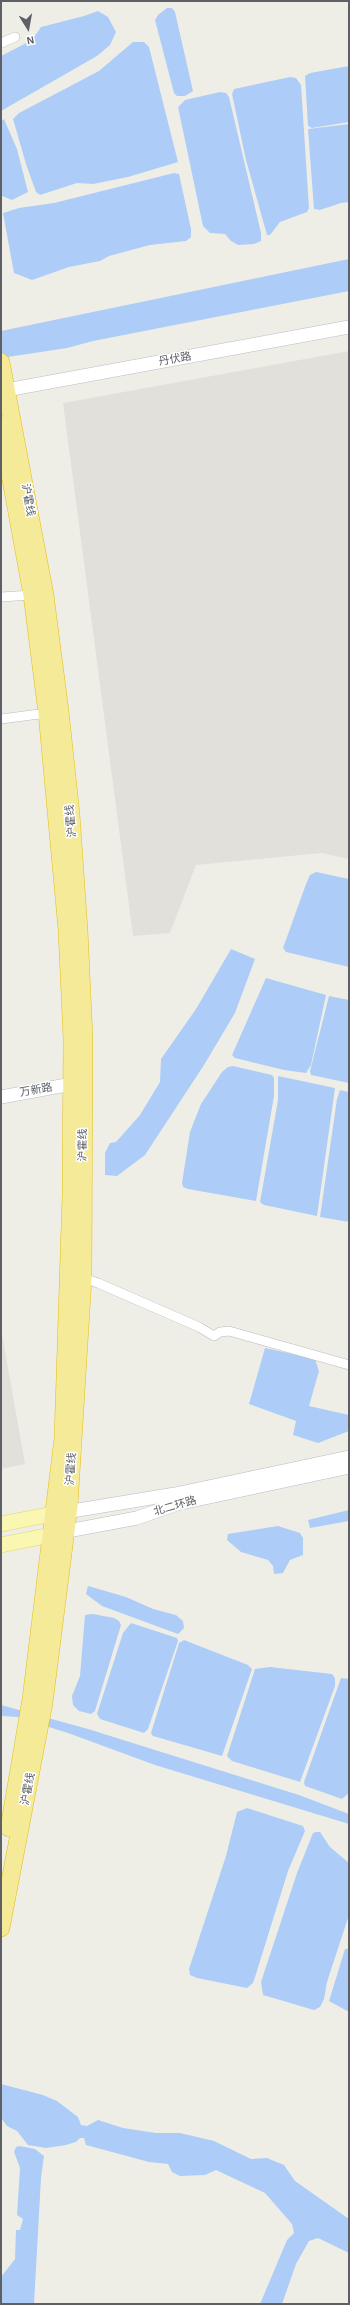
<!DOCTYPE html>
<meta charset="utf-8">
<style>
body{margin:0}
#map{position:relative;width:350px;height:2305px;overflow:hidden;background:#efeee6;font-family:"Alegreya Sans",sans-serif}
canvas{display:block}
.frame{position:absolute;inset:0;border:2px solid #5e6065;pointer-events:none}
.north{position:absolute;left:8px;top:8px;width:40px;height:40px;-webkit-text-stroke:3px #fff;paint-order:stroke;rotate:169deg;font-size:11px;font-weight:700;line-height:16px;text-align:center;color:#5e6065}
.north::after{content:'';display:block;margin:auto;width:14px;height:18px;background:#5e6065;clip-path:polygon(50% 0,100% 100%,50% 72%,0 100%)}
</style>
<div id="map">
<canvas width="350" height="2305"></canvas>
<div class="frame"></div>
<div class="north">N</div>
</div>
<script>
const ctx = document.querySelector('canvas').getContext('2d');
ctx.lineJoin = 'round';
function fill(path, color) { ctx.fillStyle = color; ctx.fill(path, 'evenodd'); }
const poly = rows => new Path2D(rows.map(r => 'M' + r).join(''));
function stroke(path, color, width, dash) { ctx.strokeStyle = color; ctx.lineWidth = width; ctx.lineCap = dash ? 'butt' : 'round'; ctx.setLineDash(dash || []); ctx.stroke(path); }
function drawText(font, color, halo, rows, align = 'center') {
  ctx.font = font + ' "Alegreya Sans","Noto Sans SC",sans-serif'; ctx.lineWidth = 3; ctx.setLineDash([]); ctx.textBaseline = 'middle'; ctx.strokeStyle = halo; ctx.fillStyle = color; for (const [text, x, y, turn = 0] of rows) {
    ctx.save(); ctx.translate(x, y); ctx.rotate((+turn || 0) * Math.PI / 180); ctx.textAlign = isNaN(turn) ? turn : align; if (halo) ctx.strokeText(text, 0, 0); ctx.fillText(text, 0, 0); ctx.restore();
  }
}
const industrial = poly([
 [349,351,349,859,322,853,196,865,170,933,133,936,63,403],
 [1,1328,25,1464,1,1469]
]);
const water = poly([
 [167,8,172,8,175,12,193,91,185,96,177,96,174,93,155,20,158,15],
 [98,11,108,17,116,32,110,45,97,56,1,111,1,56,32,40,41,27,84,16],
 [133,42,144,42,149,47,178,162,128,177,93,184,77,183,40,195,36,192,26,164,13,119,19,113,99,71],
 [349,66,349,122,312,128,308,126,305,76,310,73],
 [290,77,296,78,301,85,309,208,307,212,280,222,270,235,267,235,246,160,232,94,234,89],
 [220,92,226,93,229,97,261,233,261,241,254,244,238,245,231,241,225,234,210,233,203,226,178,107,185,100],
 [4,119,17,149,28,192,12,200,2,196,1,194,1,121],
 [349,124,349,202,341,203,320,210,314,209,308,129],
 [174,173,179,174,191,229,191,237,186,241,150,245,109,256,100,261,69,267,32,280,14,273,3,213,19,208,54,203],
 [349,259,349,291,93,341,67,348,1,358,1,331],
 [316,872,349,879,349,967,286,952,283,948,306,884,310,875],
 [231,949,255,959,235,1013,204,1065,145,1155,117,1176,105,1175,105,1153,110,1143,116,1142,140,1115,160,1082,161,1059,196,1009],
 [266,978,326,995,311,1065,306,1073,284,1070,235,1058,232,1055],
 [329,996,349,1000,349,1083,311,1075,310,1071],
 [233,1066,272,1075,274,1078,274,1096,256,1201,188,1189,183,1187,182,1183,190,1132,201,1104,222,1072,228,1067],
 [278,1076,335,1088,317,1216,264,1205,260,1202,278,1100],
 [340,1090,349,1092,349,1222,320,1217,337,1099],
 [265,1348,315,1359,319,1371,309,1406,349,1415,349,1431,318,1443,293,1435,296,1421,249,1404],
 [349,1510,349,1521,310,1528,308,1520],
 [278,1526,300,1533,303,1538,303,1555,290,1560,283,1573,274,1574,273,1566,268,1560,241,1552,227,1540,228,1534,234,1533],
 [88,1586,126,1597,153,1609,176,1615,183,1621,184,1628,178,1634,102,1606,86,1594],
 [93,1614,114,1618,119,1621,121,1625,95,1711,91,1714,79,1711,73,1705,72,1696,80,1676,85,1615],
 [131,1623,177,1638,178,1641,148,1729,144,1733,100,1719,97,1714,123,1633],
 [184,1640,248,1665,252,1669,222,1756,153,1736,151,1733,179,1643],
 [270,1667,332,1674,335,1678,335,1686,300,1782,232,1761,227,1756,255,1669],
 [341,1678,349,1679,349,1793,342,1799,305,1786,304,1782],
 [1,1705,88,1729,299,1795,349,1814,349,1824,155,1765,68,1733,17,1717,3,1716,1,1715],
 [247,1808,303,1826,305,1831,288,1871,256,1974,253,1983,247,1988,197,1978,190,1975,189,1969,226,1856,237,1812],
 [316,1832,320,1832,330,1847,349,1863,349,1915,327,1982,324,1999,320,2007,314,2010,263,1995,261,1982,297,1873,313,1833],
 [345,1949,349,1949,349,2012,329,2001],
 [1,2084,43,2095,57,2101,78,2117,81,2125,87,2126,98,2120,123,2128,156,2133,180,2133,214,2141,251,2159,267,2158,284,2165,295,2181,349,2219,349,2253,318,2238,309,2241,296,2264,282,2304,260,2304,287,2240,294,2233,292,2224,265,2193,216,2170,205,2175,180,2176,172,2172,168,2164,149,2162,86,2145,84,2138,80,2138,76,2142,66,2145,46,2148,28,2145,17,2131,7,2126,1,2118],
 [20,2146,35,2149,44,2156,41,2178,34,2304,1,2304,1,2277,15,2259,16,2230,20,2230,23,2219,17,2215,20,2168,14,2152,16,2147]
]);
const street = poly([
 [1,43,15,37],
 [1,597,32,595],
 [1,719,47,713],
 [83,1278,98,1283,199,1327,214,1336,220,1332,229,1331,349,1365]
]);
const secondary = poly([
 [1,391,349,327],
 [1,1097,72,1084],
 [60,1513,175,1494,349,1457],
 [57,1533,137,1518,177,1504,349,1467]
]);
const primary = poly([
 [1,1524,53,1514],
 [1,1545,51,1535]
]);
const highway = poly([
 [1,362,45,595,60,711,71,814,79,930,84,1038,83,1278,69,1506,44,1703,1,1928],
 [1,425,32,595,47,713,67,930,72,1039,71,1194,63,1438,31,1699,9,1828]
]);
const streetNames = [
 ["丹伏路",175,359,-10],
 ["沪霍线",28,500,80],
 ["沪霍线",71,821,-95],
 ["万新路",36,1090,-10],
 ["沪霍线",83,1145,-90],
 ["沪霍线",71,1469,-86],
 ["北二环路",175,1506,-16],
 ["沪霍线",28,1789,-79]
];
fill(industrial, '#e1e0db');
fill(water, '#adcdf8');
stroke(street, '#b9babf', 10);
stroke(secondary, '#babbc1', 14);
stroke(primary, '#e7d468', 16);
stroke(highway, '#e3be12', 18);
stroke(street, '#fff', 9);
stroke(secondary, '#fff', 13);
stroke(primary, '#f9f7b2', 15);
stroke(highway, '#f5ea98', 17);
drawText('11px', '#5e6065', '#fff', streetNames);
</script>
